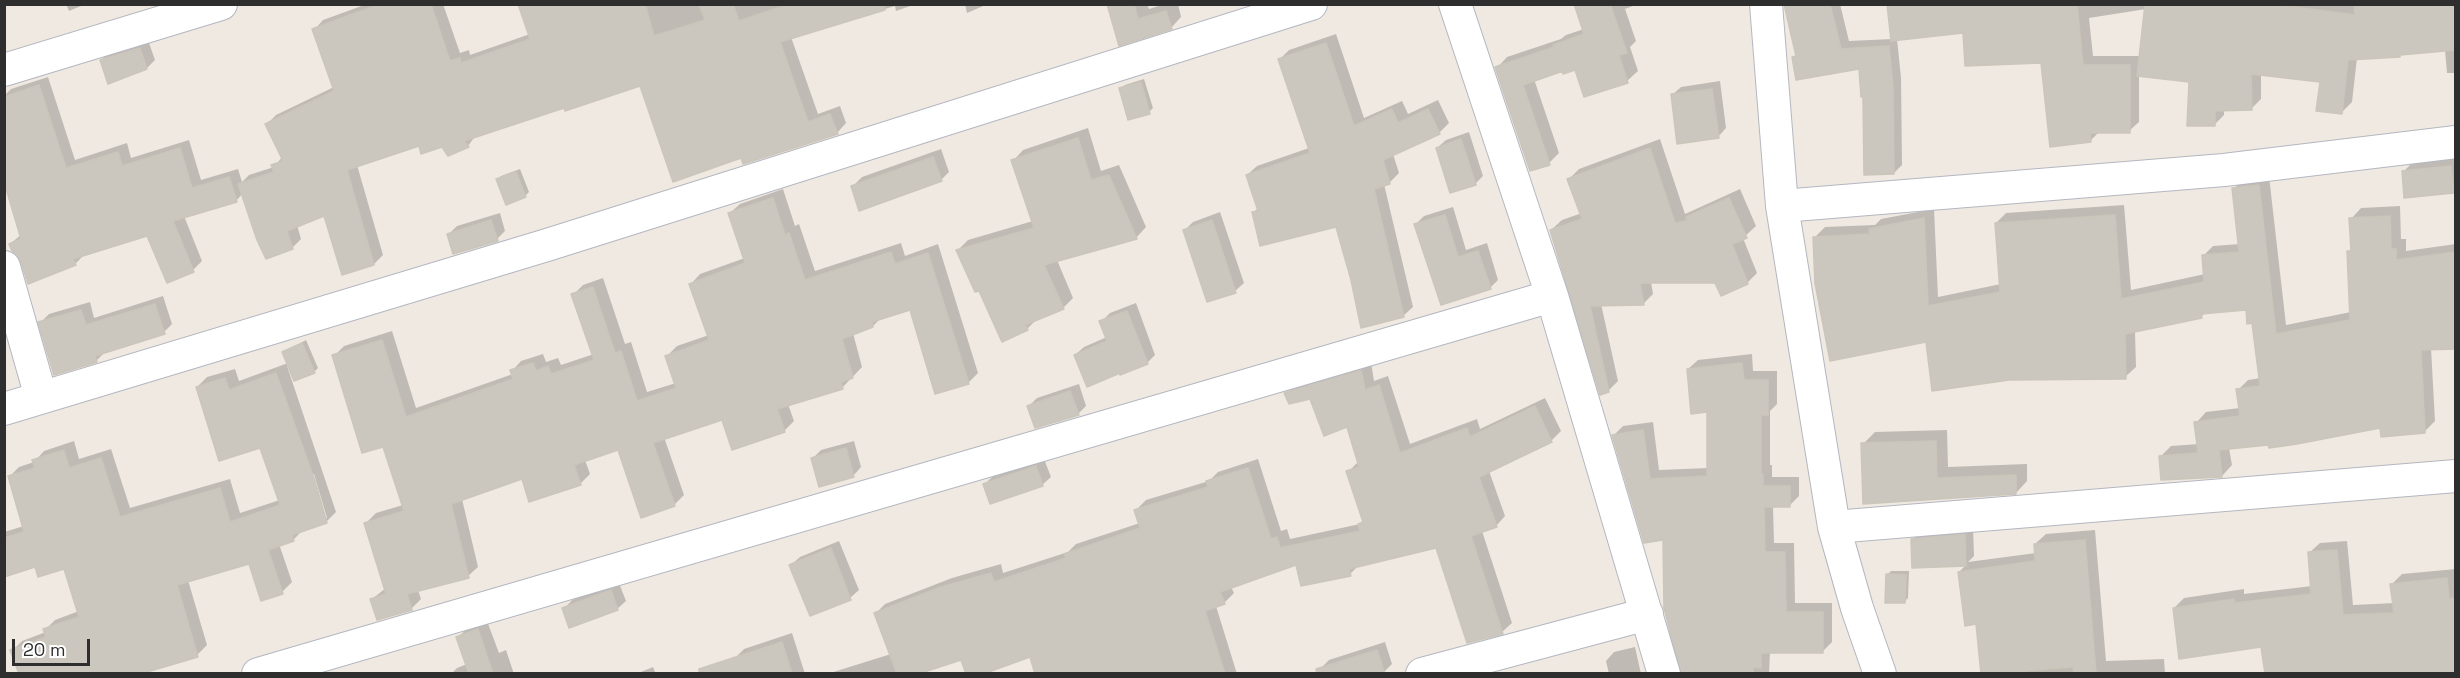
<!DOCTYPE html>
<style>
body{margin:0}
#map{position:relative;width:2460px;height:678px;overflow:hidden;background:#efe9e1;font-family:"Space Grotesk",sans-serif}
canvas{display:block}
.frame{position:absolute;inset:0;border:6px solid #2e2e2e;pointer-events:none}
.scale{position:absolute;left:12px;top:639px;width:78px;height:27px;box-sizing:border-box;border:3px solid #2e2e2e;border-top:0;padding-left:8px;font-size:18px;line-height:21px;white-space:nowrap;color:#2e2e2e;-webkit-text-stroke:4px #fff;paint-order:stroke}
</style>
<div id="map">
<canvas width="2460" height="678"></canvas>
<div class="frame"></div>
<div class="scale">20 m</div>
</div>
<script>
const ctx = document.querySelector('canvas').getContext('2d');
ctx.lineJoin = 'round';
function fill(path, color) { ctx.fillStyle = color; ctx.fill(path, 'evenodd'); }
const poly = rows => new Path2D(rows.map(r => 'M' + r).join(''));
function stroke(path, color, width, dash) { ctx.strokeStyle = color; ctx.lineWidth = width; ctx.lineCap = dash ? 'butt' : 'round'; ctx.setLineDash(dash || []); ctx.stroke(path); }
const shadow = poly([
 [66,4,86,4,69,11],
 [367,4,443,4,460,53,469,50,470,55,530,34,565,106,476,135,468,146,419,145,357,165,383,255,374,264,325,214,297,225,301,239,292,248,243,193,236,201,184,216,202,261,193,270,168,281,148,234,84,255,75,264,22,261,10,244,22,234,7,186,4,187,4,96,11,89,48,77,75,160,127,143,131,158,189,140,201,180,238,169,242,182,249,175,274,167,282,157,267,124,276,115,334,87,314,30,323,20],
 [592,4,916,4,896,11,895,6,791,37,818,114,840,106,846,123,837,133,742,156,641,85],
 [965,4,988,4,967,13],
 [1108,4,1147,4,1149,9,1165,4,1178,4,1181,17,1171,28,1120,44],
 [1576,4,1638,4,1625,9,1636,41,1630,47,1638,71,1627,81,1576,68,1563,70,1534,79,1559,153,1549,163,1497,68,1507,57,1561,39,1566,35,1584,29],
 [1840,4,1849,41,1892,39,1889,4,2456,4,2456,73,2447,73,2445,50,2357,58,2352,102,2342,112,2321,81,2261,74,2261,99,2251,109,2224,109,2224,115,2214,125,2190,81,2139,75,2139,122,2129,131,2099,132,2090,141,2042,61,1965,31,1897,39,1901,78,1902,165,1894,173,1865,95,1860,67,1794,57,1797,54,1786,5],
 [2146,9,2141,56,2093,56,2089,18],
 [1336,34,1364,118,1402,101,1408,114,1438,100,1449,123,1439,133,1393,154,1399,173,1390,182,1384,184,1413,307,1403,316,1353,279,1337,225,1253,213,1258,208,1247,175,1257,166,1309,148,1280,59,1289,50],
 [148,40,155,60,147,68,101,60,110,52],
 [1144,79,1153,108,1149,112,1121,89,1125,85],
 [1720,81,1726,128,1718,137,1672,95,1681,87],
 [1088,128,1101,171,1119,165,1146,227,1136,238,1057,260,1073,298,1063,308,1037,319,1027,329,980,289,958,250,968,240,1033,221,1013,161,1023,150],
 [1469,132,1483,176,1475,184,1437,148,1446,140],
 [1660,139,1685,214,1740,189,1756,226,1743,238,1757,273,1747,283,1651,282,1653,294,1643,304,1601,304,1618,381,1608,391,1551,230,1562,220,1582,213,1569,179,1579,169],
 [941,149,949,172,941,180,853,186,862,177],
 [2456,158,2456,191,2406,196,2403,172,2414,161],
 [520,169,529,192,525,196,497,180,501,176],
 [2269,176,2286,325,2351,312,2348,252,2352,248,2351,219,2361,208,2400,206,2401,239,2406,239,2406,251,2456,244,2456,347,2431,348,2435,421,2425,431,2381,426,2229,448,2232,465,2222,476,2161,456,2171,446,2199,444,2196,423,2206,412,2240,408,2238,390,2248,380,2261,378,2254,321,2247,308,2206,312,2201,317,2135,331,2136,367,2125,377,1927,341,1814,238,1825,227,1875,225,1881,219,1934,209,1938,297,2001,284,1996,223,2006,213,2124,205,2131,290,2205,274,2203,256,2213,246,2240,244,2234,189,2244,178],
 [783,189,795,226,799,224,815,271,901,243,905,256,938,244,978,373,968,383,911,308,881,318,873,326,853,333,862,367,842,388,788,404,794,421,784,431,723,418,664,437,684,495,674,505,619,448,585,460,590,474,580,484,523,477,462,499,478,567,468,576,418,590,421,599,411,609,372,599,386,588,366,523,376,513,403,505,384,445,334,356,344,346,392,331,416,408,513,374,512,371,521,361,543,354,546,362,558,358,561,365,594,354,573,295,583,285,603,278,625,344,631,342,647,392,676,383,667,356,677,346,709,335,691,284,700,274,745,258,730,213,740,204],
 [1453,207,1466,250,1487,243,1498,280,1490,288,1416,224,1424,216],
 [1220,212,1244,283,1235,291,1185,230,1193,222],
 [500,213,505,231,497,239,449,234,457,226],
 [163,296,172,324,164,332,105,352,96,361,40,323,49,314,90,302,94,318],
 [1136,303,1155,355,1147,363,1075,355,1084,347,1107,337,1101,322,1110,313],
 [306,340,318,368,314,372,287,366,336,512,326,522,303,530,293,540,279,544,292,582,282,592,250,562,188,580,207,645,197,655,12,651,22,641,46,632,45,630,55,620,79,611,65,568,36,566,4,576,4,532,24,526,9,477,19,467,34,462,44,451,74,441,79,459,111,449,130,508,230,479,240,513,280,500,261,446,197,387,207,377,235,369,239,381,288,363,284,352],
 [314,474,327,518,324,518,311,475],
 [1752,354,1753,371,1777,371,1777,404,1770,411,1770,465,1772,465,1772,477,1799,477,1799,496,1789,506,1773,506,1774,543,1794,543,1795,603,1832,603,1832,642,1822,652,1770,652,1769,674,1691,674,1664,539,1614,435,1623,426,1653,422,1659,470,1708,468,1708,410,1688,369,1698,360],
 [1371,362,1374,381,1388,376,1410,444,1477,419,1480,429,1545,398,1561,431,1551,441,1489,471,1505,516,1496,526,1482,531,1512,623,1502,632,1437,547,1359,565,1350,574,1297,563,1231,587,1234,593,1224,603,1216,606,1237,674,1036,674,1031,655,962,658,914,674,827,674,891,654,876,613,885,604,952,578,1001,564,1003,573,1068,552,1076,544,1140,523,1136,510,1146,500,1209,481,1218,472,1258,459,1281,531,1287,529,1290,539,1360,524,1363,520,1348,472,1358,462,1348,425,1311,397,1286,393,1296,384],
 [1079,384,1086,406,1078,414,1029,406,1037,398],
 [1947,430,1948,467,2027,464,2027,481,2016,493,1865,503,1863,444,1875,432],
 [854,441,861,467,853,476,812,459,821,450],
 [1044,459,1051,477,1042,485,985,484,993,476],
 [1973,527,1974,556,1968,562,2036,553,2035,544,2046,534,2095,530,2106,661,2164,659,2165,674,1983,674,1977,622,1959,572,1967,564,1913,566,1913,539,1921,531],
 [839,541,859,590,850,598,791,565,800,557],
 [2347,541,2353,605,2394,603,2392,584,2402,574,2456,569,2456,674,2263,645,2174,608,2184,598,2244,589,2244,594,2312,586,2309,553,2320,543],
 [1891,571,1909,571,1908,598,1904,602,1887,575],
 [619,583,626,601,617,609,564,609,572,600],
 [487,621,499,653,506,650,514,674,451,674,457,668,467,664,458,637,468,628],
 [792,633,805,674,739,674,734,659,744,649],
 [1385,642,1392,664,1384,672,1320,669,1329,660],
 [1635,647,1641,674,1609,674,1606,661,1614,652],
 [653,667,656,674,636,674]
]);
const building = poly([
 [380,4,431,4,450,61,460,58,461,63,530,39,518,4,645,4,654,36,705,20,699,4,733,4,739,21,789,4,884,4,885,10,780,42,808,122,830,114,838,134,743,164,741,158,673,182,640,86,565,111,564,108,464,141,469,147,448,156,442,147,421,154,419,146,347,170,374,265,342,275,324,216,287,231,293,249,266,259,257,240,238,184,274,172,271,165,283,161,265,124,334,91,312,29,380,4],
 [1107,4,1134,4,1138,19,1166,11,1172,29,1119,46,1107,4],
 [1574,4,1610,4,1627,53,1619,55,1628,83,1584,97,1575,70,1563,74,1563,71,1523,85,1550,165,1530,171,1495,67,1554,47,1553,45,1584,34,1574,4],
 [1784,4,1830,4,1841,49,1889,46,1893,88,1894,174,1864,175,1863,97,1861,97,1859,69,1796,80,1792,57,1796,56,1784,4],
 [1887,4,2077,4,2083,65,2130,65,2130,133,2090,133,2091,142,2050,147,2041,63,1965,66,1963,33,1891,41,1887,4],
 [2145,4,2272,4,2355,15,2354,4,2456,4,2456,50,2400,55,2400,57,2348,60,2342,114,2316,111,2320,82,2251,74,2252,110,2215,111,2215,126,2187,126,2189,82,2137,76,2145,4],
 [1326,43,1354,126,1392,109,1398,123,1428,109,1440,134,1383,160,1390,184,1374,189,1404,317,1361,328,1351,280,1336,227,1260,246,1252,212,1258,211,1246,175,1310,153,1278,59,1326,43],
 [140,48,147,69,108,84,100,60,140,48],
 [1141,82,1150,114,1128,120,1119,88,1141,82],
 [39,85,66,168,118,152,122,166,180,148,192,188,229,177,237,202,173,221,194,272,167,283,147,236,73,259,76,265,28,284,21,262,12,251,9,244,21,239,4,182,4,97,39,85],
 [1712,89,1719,138,1677,144,1671,94,1712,89],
 [1078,138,1091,180,1109,175,1137,239,1044,265,1064,309,1025,325,1028,330,1002,342,979,291,975,292,956,250,1034,228,1011,160,1078,138],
 [1461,139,1476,185,1450,193,1436,148,1461,139],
 [1650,148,1675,223,1687,221,1686,217,1729,198,1747,238,1732,244,1748,284,1721,296,1715,283,1640,283,1644,305,1590,306,1609,392,1600,395,1550,230,1582,219,1567,179,1650,148],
 [933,157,942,181,859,211,851,186,933,157],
 [2451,166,2454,193,2404,198,2402,171,2451,166],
 [516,172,526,197,506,205,496,179,516,172],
 [2259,185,2276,334,2350,320,2347,251,2351,251,2349,218,2390,216,2391,249,2396,249,2396,260,2456,252,2456,349,2421,350,2425,433,2381,437,2380,428,2297,444,2269,448,2268,445,2219,450,2222,477,2161,480,2159,456,2198,453,2194,422,2240,416,2236,389,2260,386,2252,323,2247,324,2246,310,2201,314,2202,318,2125,334,2126,379,2009,380,1932,391,1926,342,1830,361,1815,283,1813,237,1870,234,1869,229,1924,218,1928,306,2000,292,1995,223,2115,215,2121,299,2204,282,2202,255,2239,252,2232,188,2259,185],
 [773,198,785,235,789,233,805,280,891,252,895,264,928,253,969,384,935,394,910,310,872,322,873,327,842,339,853,378,841,382,843,389,777,409,785,432,732,450,722,420,653,443,675,506,641,518,618,450,574,465,581,485,529,502,522,479,451,504,469,578,407,594,412,610,377,620,370,599,386,594,364,523,404,511,383,447,362,453,332,355,382,340,406,417,513,379,510,370,533,363,536,371,548,366,551,374,594,360,571,294,593,287,615,353,621,351,637,401,676,388,665,356,709,340,689,284,745,263,728,213,773,198],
 [1445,215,1458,257,1478,251,1491,289,1441,305,1414,224,1445,215],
 [491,220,498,241,453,254,447,234,491,220],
 [1212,220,1236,293,1207,302,1183,230,1212,220],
 [155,304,165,334,95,356,97,362,54,375,38,322,81,310,86,325,155,304],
 [1127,311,1148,364,1120,375,1120,373,1087,387,1074,355,1107,341,1099,321,1127,311],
 [302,343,315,373,294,381,282,352,302,343],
 [1742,363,1744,380,1768,380,1768,415,1761,415,1761,474,1763,474,1763,486,1790,486,1790,507,1764,507,1765,552,1785,552,1786,612,1823,612,1823,653,1761,653,1761,668,1753,667,1753,674,1681,674,1664,608,1663,540,1644,543,1612,435,1643,430,1650,479,1707,476,1707,412,1691,414,1687,369,1742,363],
 [1361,370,1365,390,1379,385,1400,453,1467,428,1470,437,1535,406,1552,442,1479,477,1497,527,1471,536,1503,634,1467,643,1436,548,1349,569,1351,576,1301,586,1296,565,1220,592,1225,604,1205,611,1225,674,1035,674,1030,657,983,674,966,674,961,660,918,674,897,674,874,613,941,587,991,573,994,582,1066,558,1064,554,1140,528,1134,510,1208,487,1206,481,1248,468,1271,539,1277,537,1280,548,1360,531,1358,524,1363,522,1346,471,1359,467,1347,427,1324,436,1310,399,1289,404,1284,393,1361,370],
 [276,373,315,481,327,523,292,535,294,541,268,550,283,594,261,601,249,564,177,585,198,657,140,674,19,674,10,650,46,637,43,629,79,617,64,569,38,577,35,567,4,577,4,538,24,532,8,476,35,468,32,460,64,450,69,468,101,458,120,517,220,488,230,522,280,505,260,448,219,461,196,387,225,378,229,390,276,373],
 [1070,391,1079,415,1035,428,1027,406,1070,391],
 [1936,441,1937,478,2016,475,2016,494,1863,504,1861,443,1936,441],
 [846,448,854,477,819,487,811,458,846,448],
 [1036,466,1043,486,990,504,983,484,1036,466],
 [1965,534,1966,566,1912,568,1911,539,1965,534],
 [2085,540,2096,674,2074,674,2073,667,2025,671,2025,674,1981,674,1976,624,1965,626,1958,572,2035,561,2034,544,2085,540],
 [831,548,851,600,810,616,789,565,831,548],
 [2337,550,2343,615,2394,613,2390,584,2447,578,2449,599,2456,598,2456,674,2265,674,2261,647,2179,659,2173,608,2234,599,2235,603,2311,594,2308,552,2337,550],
 [1886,574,1906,575,1905,603,1885,603,1886,574],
 [611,590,618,610,569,628,562,608,611,590],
 [478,629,493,674,469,674,456,637,478,629],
 [782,642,792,674,699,674,699,669,782,642],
 [1377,650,1385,674,1317,674,1316,669,1377,650]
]);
const minor = poly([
 [1455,4,1552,296,1664,674],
 [1766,4,1782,206,2224,170,2456,142],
 [4,70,221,4],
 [1782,206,1834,527,1857,608,1880,674],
 [4,267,41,397],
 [4,409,547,245,1311,4],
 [1834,527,2456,476],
 [258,674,1552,296],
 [1422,674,1647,614]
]);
fill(shadow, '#0003');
fill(building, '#cbc7bf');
stroke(building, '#cbc5ba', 1.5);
stroke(minor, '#b4b7c1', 34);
stroke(minor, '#fff', 32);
</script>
